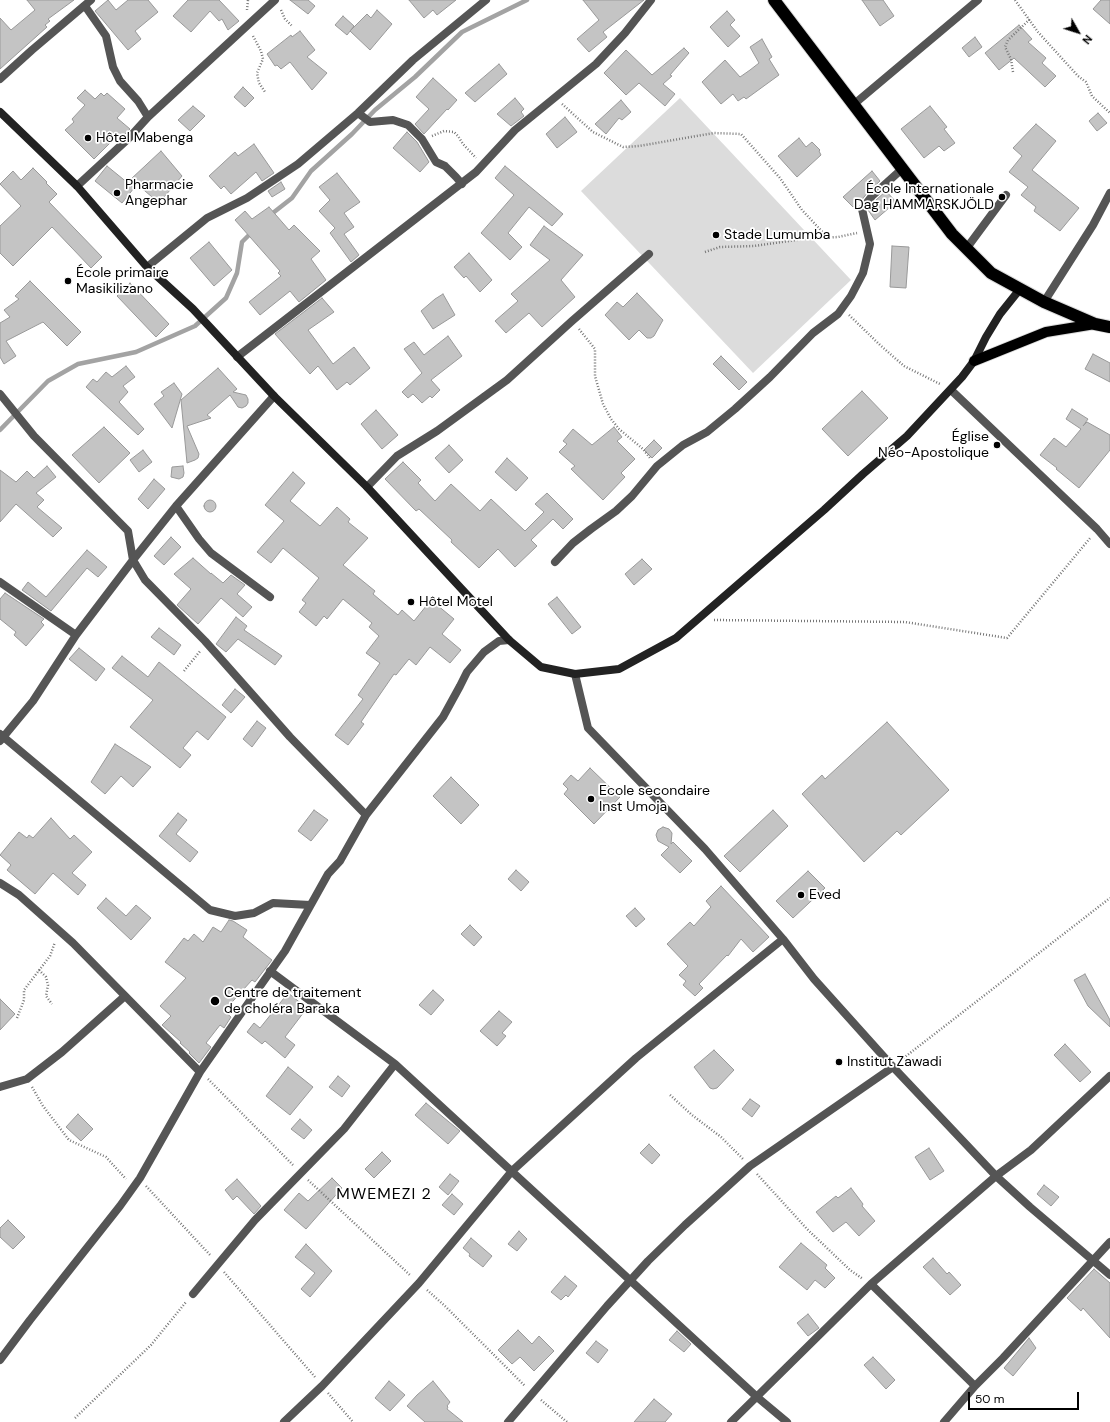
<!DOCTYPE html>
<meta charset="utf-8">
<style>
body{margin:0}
#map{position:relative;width:1110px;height:1422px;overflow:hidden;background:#fff;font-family:"DM Sans",sans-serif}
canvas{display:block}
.north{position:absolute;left:1058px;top:12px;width:40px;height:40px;-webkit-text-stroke:3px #fff;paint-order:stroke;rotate:129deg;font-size:11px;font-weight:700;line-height:16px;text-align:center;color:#000}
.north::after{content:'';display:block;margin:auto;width:14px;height:18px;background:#000;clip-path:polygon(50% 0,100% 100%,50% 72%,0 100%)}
.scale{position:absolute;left:968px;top:1392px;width:111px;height:18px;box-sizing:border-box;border:2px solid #000;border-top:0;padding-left:5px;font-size:12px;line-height:14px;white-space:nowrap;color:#000;-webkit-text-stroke:3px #fff;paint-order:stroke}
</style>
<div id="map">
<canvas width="1110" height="1422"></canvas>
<div class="north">N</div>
<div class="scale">50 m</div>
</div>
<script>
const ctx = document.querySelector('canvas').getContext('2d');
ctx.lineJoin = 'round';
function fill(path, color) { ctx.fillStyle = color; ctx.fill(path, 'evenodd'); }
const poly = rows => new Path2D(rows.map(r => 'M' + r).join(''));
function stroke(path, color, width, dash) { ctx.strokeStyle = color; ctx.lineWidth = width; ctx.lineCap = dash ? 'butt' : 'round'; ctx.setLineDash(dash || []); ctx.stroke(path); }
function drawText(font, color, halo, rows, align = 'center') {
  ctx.font = font + ' "DM Sans",sans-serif'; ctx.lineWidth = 3.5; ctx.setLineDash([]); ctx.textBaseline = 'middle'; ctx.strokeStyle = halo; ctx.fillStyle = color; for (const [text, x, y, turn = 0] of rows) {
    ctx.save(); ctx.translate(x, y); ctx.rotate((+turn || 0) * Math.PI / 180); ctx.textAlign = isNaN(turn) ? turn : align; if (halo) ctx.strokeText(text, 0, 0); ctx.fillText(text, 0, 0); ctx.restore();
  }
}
const green = poly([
 [680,98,851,280,753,373,581,191]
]);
const stream = poly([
 [269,216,292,198,311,171,352,134,375,110,415,77,462,32,527,0],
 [0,430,48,381,78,364,136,352,195,326,226,298,237,273,242,242,252,232]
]);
const building = poly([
 [27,0,74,0,48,19,50,21,45,25,47,27,0,69,0,18,11,30,35,10,27,0],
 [108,0,116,10,128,0,148,0,158,12,135,31,141,39,128,50,95,11,108,0],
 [188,0,219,0,239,21,228,30,222,19,219,21,210,11,191,32,173,16,188,0],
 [290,0,308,0,315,6,308,14,290,0],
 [409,0,456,0,437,15,433,10,424,18,409,0],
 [583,0,644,0,603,32,607,37,589,52,577,39,599,20,583,0],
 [862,0,883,0,894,16,880,26,862,0],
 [1101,0,1110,0,1110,24,1093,9,1101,0],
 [377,10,392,24,370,50,350,31,367,14,371,18,377,10],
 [727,11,735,20,730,25,740,36,728,47,710,27,727,11],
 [343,16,354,26,347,35,335,25,343,16],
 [1019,25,1032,39,1028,42,1046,58,1042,63,1056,76,1045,87,1014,58,999,70,985,53,1019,25],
 [300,31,315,50,307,57,327,73,312,90,290,62,281,69,277,65,275,66,267,54,291,35,292,37,300,31],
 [975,37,982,47,969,57,962,48,975,37],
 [762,39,772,57,769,59,779,75,746,99,744,97,738,101,733,94,721,104,702,82,725,60,740,77,750,70,759,63,750,47,762,39],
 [684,48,689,53,670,75,672,76,663,84,675,94,665,106,639,83,626,95,604,73,626,50,652,75,684,48],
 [499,64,507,74,475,102,465,93,499,64],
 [433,78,457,100,448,110,447,109,424,134,415,124,429,109,416,97,433,78],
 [243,87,254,98,245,107,234,97,243,87],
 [85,90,95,99,101,93,104,96,107,93,125,109,117,118,130,129,122,137,119,134,94,159,65,130,74,122,72,119,85,105,77,98,85,90],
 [515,98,524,109,521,112,524,116,511,126,497,114,515,98],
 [621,100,631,112,622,120,619,118,606,134,595,124,621,100],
 [193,106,205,116,190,131,178,120,193,106],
 [930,106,947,127,944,129,955,143,944,151,939,146,924,158,901,129,930,106],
 [1098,113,1107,123,1097,131,1089,121,1098,113],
 [565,117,577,132,557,148,546,134,565,117],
 [1036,124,1056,141,1032,170,1079,208,1060,231,1034,211,1036,207,1021,195,1028,187,1009,172,1022,156,1013,148,1036,124],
 [407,132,417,142,429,162,420,172,393,148,407,132],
 [799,138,806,147,812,142,820,150,819,151,821,155,797,177,778,156,799,138],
 [254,144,274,173,262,181,256,172,231,194,224,186,221,189,209,176,235,152,238,156,254,144],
 [161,151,182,176,159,203,131,179,161,151],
 [107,166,134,188,122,203,95,181,107,166],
 [505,166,563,214,552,226,529,207,508,233,522,247,510,260,481,233,514,195,495,178,505,166],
 [33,168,47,182,46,183,57,194,49,202,102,257,91,268,52,227,13,266,0,253,0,226,21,206,0,184,13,171,21,180,33,168],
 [872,171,880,181,868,192,860,202,859,201,853,207,843,197,872,171],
 [337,173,360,202,344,213,354,227,344,234,359,255,351,262,330,233,335,228,319,211,330,200,319,187,337,173],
 [281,182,285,189,272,197,268,191,281,182],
 [886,191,896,202,875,220,868,210,876,200,886,191],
 [269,207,289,230,294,225,320,251,311,259,326,280,299,302,290,291,260,315,249,302,281,276,278,273,280,271,235,220,245,211,252,219,269,207],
 [544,226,583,255,561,280,575,297,542,327,529,313,506,333,495,321,518,301,511,294,550,260,530,245,544,226],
 [209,242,232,270,214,286,190,258,209,242],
 [892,246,909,247,906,288,890,287,892,246],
 [469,253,492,280,480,292,466,276,464,278,454,267,469,253],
 [30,281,81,332,67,346,43,322,6,341,16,356,4,364,0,357,0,323,10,317,4,310,19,299,15,296,30,281],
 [130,283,169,324,156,337,117,296,130,283],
 [637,293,663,320,654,336,651,338,647,338,639,330,629,340,605,315,617,302,623,307,637,293],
 [443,294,455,315,433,329,421,311,435,299,443,294],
 [322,298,334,312,308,330,333,364,354,347,370,368,350,385,347,382,337,390,318,366,310,374,275,334,322,298],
 [448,336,462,356,431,380,440,390,432,398,430,396,422,403,413,394,408,398,402,392,422,373,404,349,414,342,424,355,448,336],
 [1093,354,1110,363,1110,382,1085,369,1093,354],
 [721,356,747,382,739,390,713,364,721,356],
 [126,366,135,377,123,386,128,392,119,402,144,429,138,435,86,387,93,379,97,382,106,372,112,377,126,366],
 [218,368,237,389,233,392,246,395,248,399,248,403,246,406,242,408,238,407,230,395,207,415,211,418,187,426,199,454,198,458,195,460,187,463,181,400,218,368],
 [174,383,182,394,172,428,154,404,164,396,161,392,174,383],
 [862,391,888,418,848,456,822,429,862,391],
 [1072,409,1088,419,1083,426,1087,422,1110,435,1110,450,1079,488,1056,469,1057,468,1040,455,1054,438,1066,447,1081,429,1066,419,1072,409],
 [376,410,398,435,382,449,361,424,376,410],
 [104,427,130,453,99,483,72,455,104,427],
 [614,427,622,437,617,441,635,459,621,473,625,477,603,500,571,469,575,466,559,452,567,444,563,441,573,429,592,445,614,427],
 [654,440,662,448,652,458,644,450,654,440],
 [449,445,463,460,449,473,435,458,449,445],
 [143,450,152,462,139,472,130,460,143,450],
 [507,458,528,478,516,491,495,472,507,458],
 [403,462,421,480,418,483,435,501,451,484,480,511,491,499,525,531,544,512,535,504,547,493,573,519,563,529,553,519,531,540,537,546,515,567,498,549,479,568,451,542,452,540,419,509,416,511,385,479,403,462],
 [47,466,56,477,36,493,44,500,37,507,62,528,53,537,16,504,0,522,0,470,16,482,27,471,34,478,47,466],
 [183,466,184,473,183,477,179,479,171,477,172,467,183,466],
 [293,472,305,483,290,501,320,526,337,507,350,519,348,522,368,538,343,565,375,591,373,594,398,615,402,610,414,621,431,600,454,619,442,634,461,650,450,663,430,647,416,665,409,659,396,675,394,674,361,722,364,724,348,745,335,735,363,699,358,695,380,663,366,653,379,636,369,627,372,623,343,599,327,619,324,616,316,626,299,612,306,603,302,600,319,578,283,548,271,563,257,552,284,521,265,505,293,472],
 [154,479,165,489,148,509,138,499,154,479],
 '204 506a6 6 0 1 1 12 0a6 6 0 1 1-12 0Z',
 [171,537,181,547,164,565,154,556,171,537],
 [87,550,107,567,98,577,87,568,51,611,22,590,28,582,46,597,87,550],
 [193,558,211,574,211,573,223,583,231,575,245,585,237,594,252,607,243,617,221,598,198,624,177,605,191,589,174,574,193,558],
 [642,559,652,569,634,585,625,574,642,559],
 [5,593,44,619,41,622,44,625,26,646,14,635,16,632,0,619,0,599,5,593],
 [557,597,581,627,572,634,548,604,557,597],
 [236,617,247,626,244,630,282,656,275,665,238,639,226,652,216,644,236,617],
 [159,628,181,645,174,655,151,637,159,628],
 [79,648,105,669,96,681,69,659,79,648],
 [122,656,148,677,159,662,226,717,208,740,197,731,183,748,191,755,180,768,130,727,153,700,112,668,122,656],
 [235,689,245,697,231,713,222,705,235,689],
 [257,721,266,728,252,747,243,739,257,721],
 [887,722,949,790,901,835,897,831,864,862,802,794,822,775,825,779,887,722],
 [115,744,151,767,133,787,121,776,105,794,91,782,115,744],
 [590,768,620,797,594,824,564,794,568,789,563,784,571,775,578,781,590,768],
 [451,777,479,805,461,824,433,796,451,777],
 [314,810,328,820,311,841,298,831,314,810],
 [773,810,788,826,740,872,724,856,773,810],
 [178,813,187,820,176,834,198,852,190,862,159,836,178,813],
 [51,818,70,839,74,835,92,852,72,873,86,885,78,895,53,873,35,894,7,870,11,865,0,855,19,832,27,838,29,835,33,838,51,818],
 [663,827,669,829,672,833,671,844,673,842,692,861,680,873,661,855,669,847,658,841,656,835,658,830,663,827],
 [516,870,529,882,521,891,508,879,516,870],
 [808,871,825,888,793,918,776,901,808,871],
 [721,886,769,937,753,952,741,939,728,956,727,955,699,984,703,988,695,996,683,985,686,981,679,975,688,966,667,944,690,922,694,926,711,907,706,901,721,886],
 [106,898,126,916,136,905,151,918,131,940,97,908,106,898],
 [635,908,645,919,636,927,626,916,635,908],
 [229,920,233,921,247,930,243,937,272,960,255,982,252,980,224,1011,231,1017,224,1028,220,1025,206,1043,211,1047,199,1063,189,1053,190,1052,180,1043,181,1042,162,1025,171,1016,160,1006,186,978,165,962,184,938,188,941,194,934,203,942,213,927,221,932,229,920],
 [470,925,482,937,474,946,461,934,470,925],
 [1085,974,1110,1020,1110,1027,1088,1006,1074,980,1085,974],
 [433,990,444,1000,431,1015,419,1005,433,990],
 [288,993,307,1008,285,1037,295,1045,285,1058,265,1041,262,1044,247,1032,254,1023,260,1028,288,993],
 [0,999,15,1014,0,1030,0,999],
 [499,1011,512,1022,502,1033,506,1036,497,1046,480,1031,499,1011],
 [1065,1044,1091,1072,1080,1082,1054,1055,1065,1044],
 [714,1050,734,1070,717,1088,713,1089,710,1088,694,1067,714,1050],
 [288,1067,313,1087,290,1115,266,1096,288,1067],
 [338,1076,350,1086,342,1097,329,1087,338,1076],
 [750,1099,760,1106,752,1117,742,1109,750,1099],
 [426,1103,460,1131,448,1144,415,1115,426,1103],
 [78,1114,93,1129,81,1141,66,1127,78,1114],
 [300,1119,312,1130,304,1139,291,1129,300,1119],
 [649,1144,660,1155,652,1164,640,1153,649,1144],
 [929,1148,944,1171,930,1180,915,1157,929,1148],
 [382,1152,391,1161,374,1178,365,1169,382,1152],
 [450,1174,459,1181,448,1195,439,1187,450,1174],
 [332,1178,342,1188,306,1229,284,1210,299,1193,308,1201,332,1178],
 [237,1179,261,1206,254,1214,237,1196,233,1200,225,1190,237,1179],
 [1044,1185,1059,1197,1051,1206,1037,1194,1044,1185],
 [851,1188,863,1204,862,1206,875,1221,859,1236,846,1222,833,1232,816,1212,836,1196,838,1198,851,1188],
 [452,1194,463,1204,454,1215,442,1205,452,1194],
 [8,1220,25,1237,13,1249,0,1237,0,1228,8,1220],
 [519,1231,527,1239,517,1251,508,1244,519,1231],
 [471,1238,492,1256,483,1267,469,1256,470,1254,463,1248,471,1238],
 [801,1243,827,1265,825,1268,835,1278,825,1288,815,1280,807,1290,779,1267,801,1243],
 [306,1244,332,1271,310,1297,301,1289,315,1273,295,1257,306,1244],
 [933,1258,947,1274,949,1272,961,1285,950,1295,923,1267,933,1258],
 [1094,1269,1110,1283,1110,1338,1083,1308,1081,1311,1067,1298,1094,1269],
 [565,1276,577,1286,568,1297,566,1295,561,1300,551,1292,565,1276],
 [808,1314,819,1328,808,1336,797,1323,808,1314],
 [518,1330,532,1344,539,1336,554,1351,534,1371,520,1357,512,1364,498,1350,518,1330],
 [677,1331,691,1344,684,1352,669,1340,677,1331],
 [1029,1338,1036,1348,1013,1376,1004,1368,1029,1338],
 [596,1341,608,1350,598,1363,586,1353,596,1341],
 [873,1357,895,1380,886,1389,864,1365,873,1357],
 [389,1381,405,1395,390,1411,375,1398,389,1381],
 [433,1381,450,1402,447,1406,448,1407,447,1409,463,1422,425,1422,407,1406,417,1395,433,1381],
 [654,1399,672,1414,665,1422,634,1422,654,1399]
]);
const path = poly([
 [1015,0,1038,32,1078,76,1086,82,1092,96,1110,113],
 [247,10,248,0],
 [281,10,285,19,292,26],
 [253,36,261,51,263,59,257,73,259,83,265,92],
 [1013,72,1011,59,1005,47,1008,40,1030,19],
 [562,104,593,132,623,147,639,146,714,133,741,134,780,178,802,210,828,238],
 [432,136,444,131,454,132,458,136,463,144,476,158],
 [705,252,720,247,754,246,803,239,838,237,857,233],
 [849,315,880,345,904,366,940,384],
 [579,329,595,349,595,376,603,404,611,419,619,429,643,449,650,458],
 [714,620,905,622,1007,638,1091,537],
 [184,671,201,650],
 [39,970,46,977,48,985,46,996,52,1004],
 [17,1018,24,1000,24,990,50,956,55,942],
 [901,1060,1110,898],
 [208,1079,293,1165],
 [32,1087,43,1106,69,1140,106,1157,126,1179],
 [670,1095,692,1115,721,1137,743,1159],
 [757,1174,807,1229,850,1270,863,1279],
 [308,1180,411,1276],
 [146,1186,211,1256],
 [224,1272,315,1377],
 [427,1290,446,1307,525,1386],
 [328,1393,353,1422],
 [541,1400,567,1422],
 [75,1418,151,1345,186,1302]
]);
const lane = poly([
 [966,249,1006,195]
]);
const street = poly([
 [85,6,106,36,113,67,120,81,138,101,148,117],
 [0,79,32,50,91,0],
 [853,105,978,0],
 [358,113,370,122,393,120,408,125,422,139,436,162,445,166,456,177,462,184],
 [77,186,129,138,148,117,275,0],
 [147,267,207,218,247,198,298,164,358,113,413,60,486,0],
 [1044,302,1093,225,1110,193],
 [237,357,476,172,515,130,596,64,625,33,651,0],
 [951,390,1097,529,1110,544],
 [0,394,34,436,128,531,133,560,145,580,205,641,290,737,366,815],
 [367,487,397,456,437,431,507,380,572,321,649,254],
 [176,506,199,539,211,553,270,597],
 [555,562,573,543,591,529,616,511,632,496,657,466,683,445,707,432,735,409,770,377,813,333,838,314,851,296,863,273,870,244,862,209,872,196,902,169],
 [0,582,76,635],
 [575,674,588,728,705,849,783,939,814,979,893,1067,996,1176,1030,1207,1110,1275],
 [0,734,210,910,235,916,254,913,273,903,310,905],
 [0,741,33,701,76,635,133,560,176,506,274,396],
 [0,883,19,895,73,943,200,1072],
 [270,971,395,1064,757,1397,787,1422],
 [0,1087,27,1079,62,1052,125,996],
 [871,1284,975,1386],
 [193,1294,255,1220,344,1129,395,1064],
 [0,1360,30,1320,120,1206,140,1178,200,1072,263,982,285,951,328,874,340,861,366,815,443,717,460,686,467,672,484,652,499,641,509,640],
 [284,1422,322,1386,419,1283,512,1171,636,1058,783,939],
 [508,1422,607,1306,648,1261,685,1225,750,1166,893,1067],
 [731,1422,871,1284,996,1176,1031,1150,1110,1076],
 [944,1422,975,1386,1003,1358,1110,1242]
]);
const secondary = poly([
 [0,112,77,186,147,267,193,309,274,396,367,487,509,640,541,667,575,674,619,669,676,638,824,510,863,474,907,436,962,377,974,361,986,337,1000,314,1020,289]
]);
const primary = poly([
 [974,361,1046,332,1095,324]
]);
const highway = poly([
 [774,0,952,234,991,273,1044,302,1095,324,1110,327]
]);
const markers = [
 [88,138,4,"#000"],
 [117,193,4,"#000"],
 [1002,197,4,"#000"],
 [716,235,4,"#000"],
 [68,281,4,"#000"],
 [997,445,4,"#000"],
 [411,602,4,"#000"],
 [591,799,4,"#000"],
 [801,895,4,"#000"],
 [215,1001,5,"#000"],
 [839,1062,4,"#000"]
];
const poiNames = [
 ["Hôtel Mabenga",96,138],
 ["Pharmacie",125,185],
 ["Angephar",125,201],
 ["École Internationale",994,189,"right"],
 ["Dag HAMMARSKJÖLD",994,205,"right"],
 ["Stade Lumumba",724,235],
 ["École primaire",76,273],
 ["Masikilizano",76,289],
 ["Église",989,437,"right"],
 ["Néo-Apostolique",989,453,"right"],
 ["Hôtel Motel",419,602],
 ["Ecole secondaire",599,791],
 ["Inst Umoja",599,807],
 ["Eved",809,895],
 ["Centre de traitement",224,993],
 ["de choléra Baraka",224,1009],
 ["Institut Zawadi",847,1062]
];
const quarterNames = [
 ["MWEMEZI 2",384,1195]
];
fill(green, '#dcdcdc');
stroke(stream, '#a3a3a3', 4.5);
fill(building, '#c4c4c4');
stroke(building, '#999', 1);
stroke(primary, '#dbdbdb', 12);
stroke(highway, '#dbdbdb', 14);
stroke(path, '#777', 2.5, [1, 2]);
stroke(lane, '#555', 8);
stroke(street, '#555', 8);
stroke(secondary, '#222', 8);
stroke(primary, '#000', 10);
stroke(highway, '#000', 12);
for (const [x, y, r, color] of markers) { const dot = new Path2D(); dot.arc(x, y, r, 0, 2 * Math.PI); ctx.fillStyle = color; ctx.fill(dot); stroke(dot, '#fff', 1.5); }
drawText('14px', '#000', '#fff', poiNames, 'left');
ctx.letterSpacing = '1px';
drawText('16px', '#000', '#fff', quarterNames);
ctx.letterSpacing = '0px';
</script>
